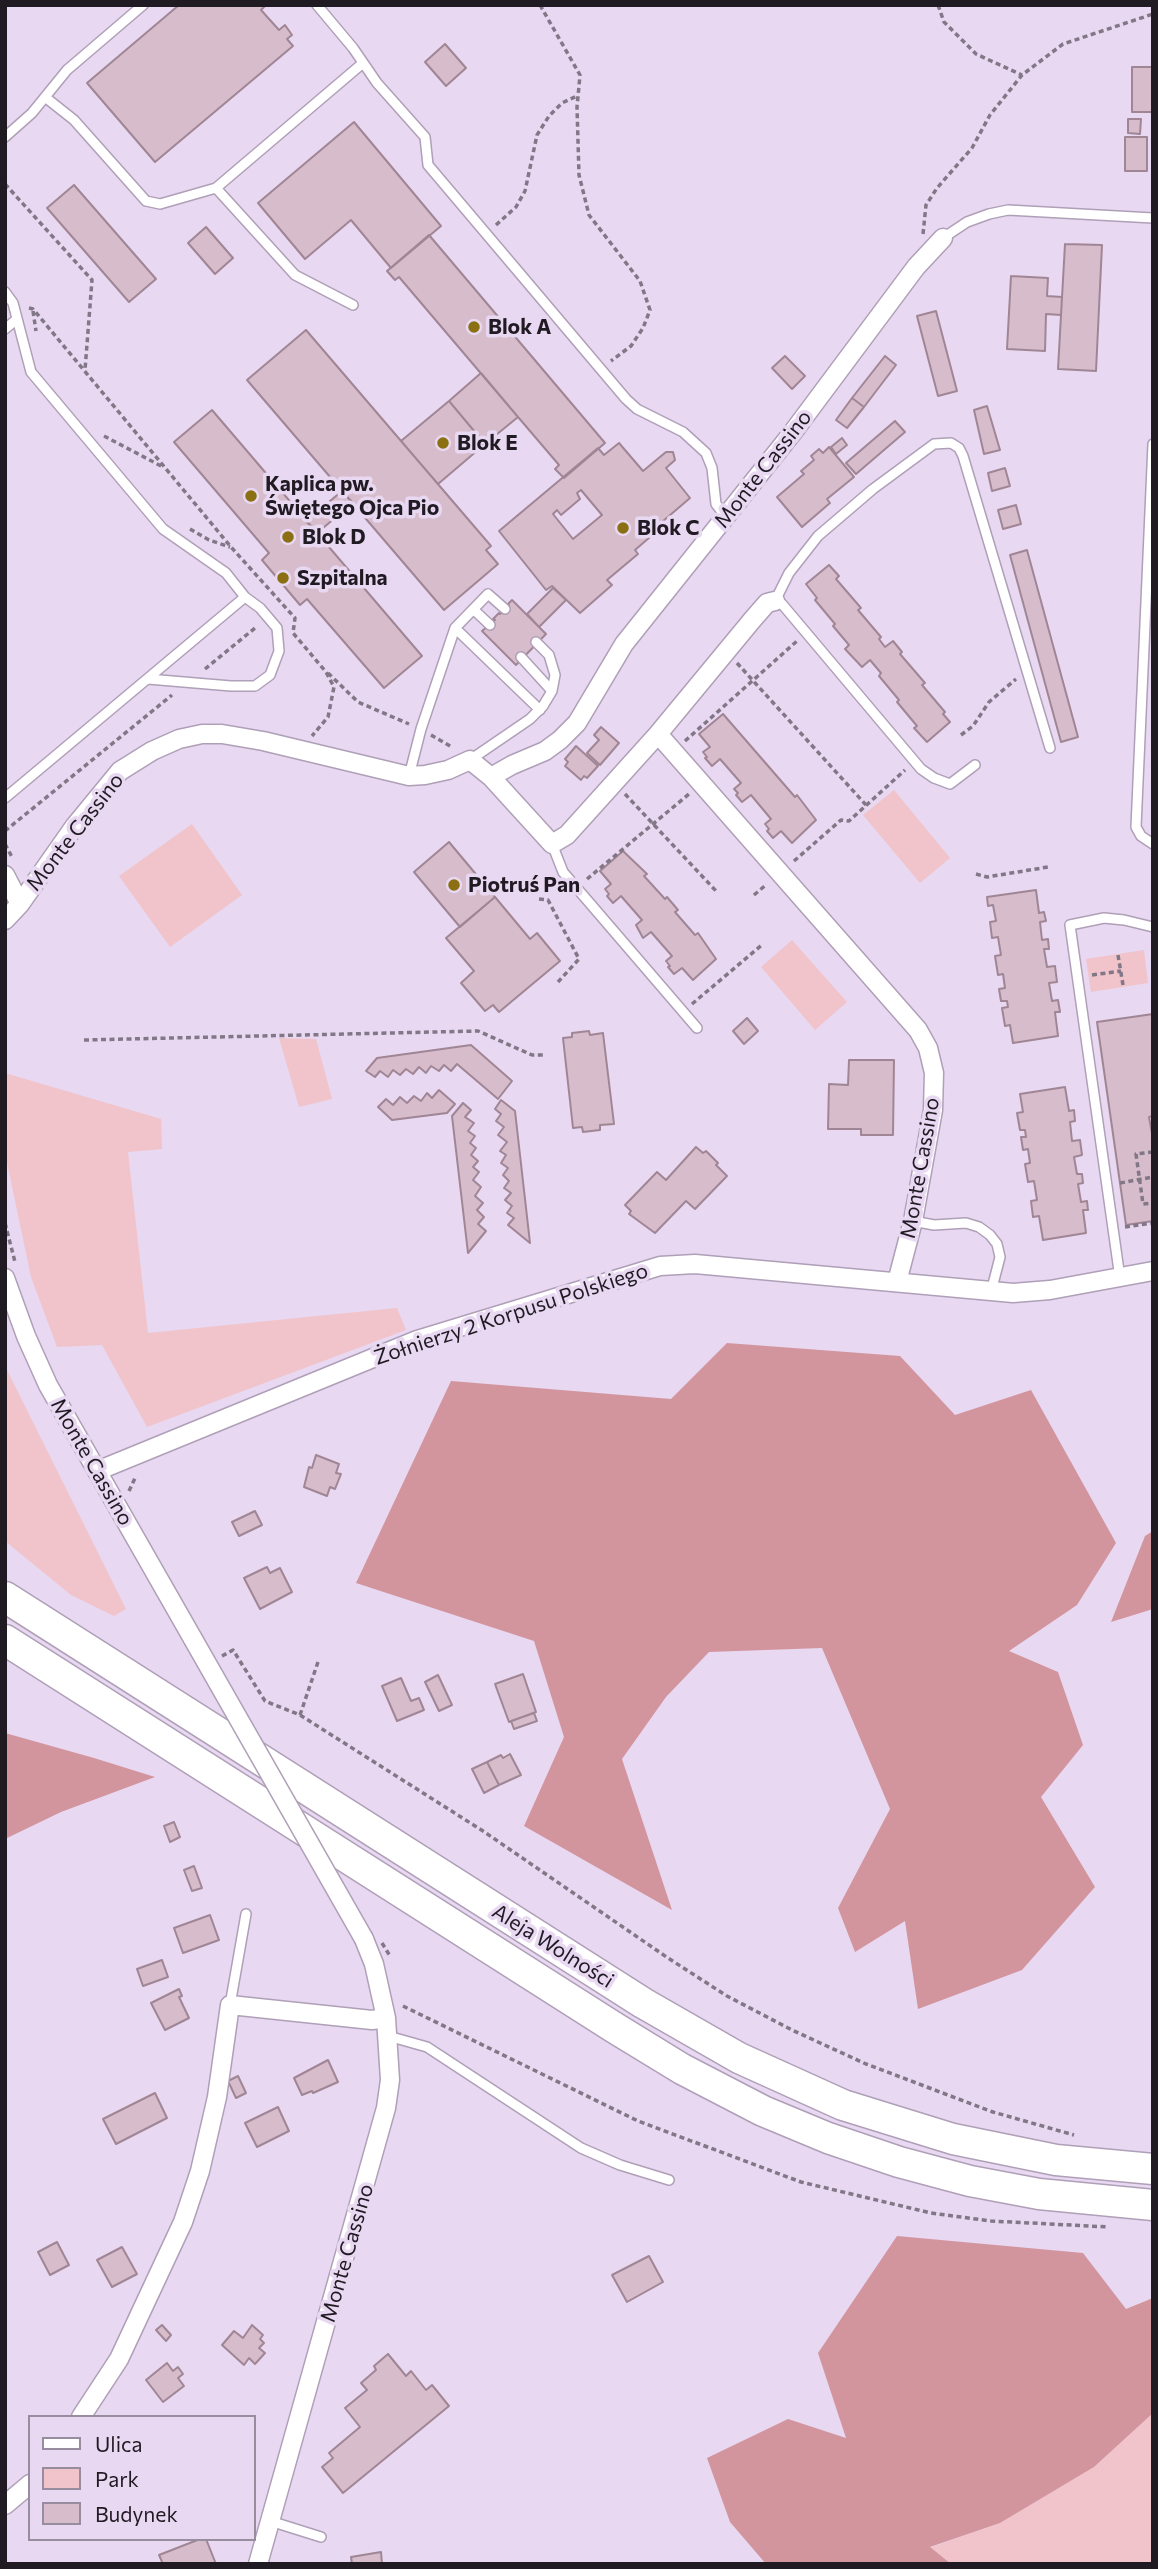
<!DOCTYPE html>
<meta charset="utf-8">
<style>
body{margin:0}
#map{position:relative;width:1158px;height:2569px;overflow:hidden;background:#e8d8f1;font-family:Commissioner,sans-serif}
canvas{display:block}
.frame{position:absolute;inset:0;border:7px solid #201a23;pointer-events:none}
.legend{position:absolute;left:28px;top:2415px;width:228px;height:126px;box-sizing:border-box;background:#e8d8f1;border:2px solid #988c9f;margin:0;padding:9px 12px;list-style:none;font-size:21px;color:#201a23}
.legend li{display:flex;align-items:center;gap:14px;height:35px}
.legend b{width:35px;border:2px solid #988c9f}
</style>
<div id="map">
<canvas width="1158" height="2569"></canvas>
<div class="frame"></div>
<ul class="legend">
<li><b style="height:9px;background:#fff"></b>Ulica</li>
<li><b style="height:19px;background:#f0c4ca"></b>Park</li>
<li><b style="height:19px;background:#d7bccc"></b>Budynek</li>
</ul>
</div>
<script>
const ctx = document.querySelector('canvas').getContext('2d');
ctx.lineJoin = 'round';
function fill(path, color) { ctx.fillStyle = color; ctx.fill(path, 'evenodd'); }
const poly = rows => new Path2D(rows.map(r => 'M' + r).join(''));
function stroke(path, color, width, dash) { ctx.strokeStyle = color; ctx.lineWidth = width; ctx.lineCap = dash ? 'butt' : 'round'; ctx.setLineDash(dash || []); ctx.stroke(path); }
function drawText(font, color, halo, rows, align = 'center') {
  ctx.font = font + ' Commissioner,sans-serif'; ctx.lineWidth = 7; ctx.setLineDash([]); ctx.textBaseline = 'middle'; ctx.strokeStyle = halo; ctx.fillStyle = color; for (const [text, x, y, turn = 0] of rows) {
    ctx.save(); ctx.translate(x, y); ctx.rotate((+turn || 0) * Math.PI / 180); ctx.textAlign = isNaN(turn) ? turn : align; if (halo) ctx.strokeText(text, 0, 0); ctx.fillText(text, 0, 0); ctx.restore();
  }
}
const green = poly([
 [894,790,950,858,920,883,863,815],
 [192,824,242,895,170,947,119,876],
 [792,940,847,1002,815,1030,761,967],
 [1144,950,1148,983,1091,992,1086,959],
 [279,1038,316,1039,332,1099,299,1107],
 [5,1073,161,1119,162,1149,128,1152,148,1333,397,1308,406,1330,147,1427,102,1345,57,1347,31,1277,5,1153],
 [5,1366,126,1609,114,1616,71,1595,5,1541],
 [1153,2413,1153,2564,951,2564,929,2548,1000,2523,1094,2467]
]);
const forest = poly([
 [727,1343,900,1356,955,1415,1031,1390,1116,1543,1077,1605,1009,1651,1058,1672,1083,1745,1041,1797,1095,1887,1022,1970,918,2009,905,1921,855,1952,838,1908,890,1809,822,1648,709,1652,666,1697,622,1759,672,1910,524,1826,564,1737,534,1641,356,1583,451,1381,671,1399],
 [1153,1531,1153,1609,1111,1622,1145,1536],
 [5,1733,94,1758,155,1777,61,1812,5,1839],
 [897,2236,1083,2253,1126,2309,1153,2298,1153,2413,1094,2467,1000,2523,930,2547,951,2564,766,2564,730,2522,707,2458,788,2419,846,2438,818,2353]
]);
const building = poly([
 [179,5,266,5,261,10,279,30,285,25,292,35,287,39,293,46,155,162,87,83,179,5],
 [445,44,466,68,446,86,425,62,445,44],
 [1132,67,1153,67,1153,112,1132,112,1132,67],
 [1128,119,1141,119,1140,134,1128,133,1128,119],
 [354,122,441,226,391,268,351,220,305,259,258,203,354,122],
 [1125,137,1147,137,1147,171,1125,171,1125,137],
 [74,185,156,279,129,302,47,208,74,185],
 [206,227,233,258,215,274,188,243,206,227],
 [429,235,605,443,564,478,555,469,559,465,518,417,399,277,395,280,387,271,429,235],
 [1065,244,1102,245,1096,371,1058,369,1065,244],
 [1011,276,1048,278,1047,296,1062,297,1061,315,1046,314,1045,351,1007,349,1011,276],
 [936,311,957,391,938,396,917,316,936,311],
 [306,330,491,546,486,550,498,564,444,610,247,380,306,330],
 [785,356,805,376,792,389,772,368,785,356],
 [885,356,896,365,864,407,852,398,885,356],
 [481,373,518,417,485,444,449,401,481,373],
 [852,398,864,407,847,428,836,420,852,398],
 [449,401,485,444,438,484,401,441,449,401],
 [987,406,1000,450,984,454,974,410,987,406],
 [212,410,422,656,384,688,307,599,300,605,262,560,269,553,174,442,212,410],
 [895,421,905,432,856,474,846,463,895,421],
 [842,438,847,445,836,454,831,447,842,438],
 [619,443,643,471,666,452,673,452,675,460,666,468,690,498,662,522,664,525,635,550,638,554,607,580,612,585,580,613,552,586,546,590,499,531,598,448,604,455,619,443],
 [581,490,602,515,573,539,553,514,557,510,561,515,580,499,577,493,581,490],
 [829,447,854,477,827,499,830,503,802,527,777,497,804,474,801,471,814,460,811,456,819,449,823,453,829,447],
 [1005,468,1010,486,992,491,988,473,1005,468],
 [342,491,353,503,317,533,306,521,342,491],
 [1016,505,1021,524,1003,529,998,510,1016,505],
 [1027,550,1078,737,1061,742,1010,555,1027,550],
 [829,565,839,576,836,579,861,608,858,610,881,637,879,639,885,647,893,641,902,652,900,654,925,683,922,685,945,712,943,714,950,722,927,742,914,728,917,726,897,702,899,700,879,676,881,673,870,660,862,667,845,649,849,645,833,626,835,624,815,600,817,598,806,584,829,565],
 [553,588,566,600,539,627,527,614,553,588],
 [512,600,546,634,516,665,482,631,495,620,493,619,499,613,500,614,509,605,508,604,512,600],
 [723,714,795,797,797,795,816,820,792,843,781,831,773,838,767,831,769,829,765,824,771,819,751,795,742,802,736,795,738,793,734,789,741,783,720,759,712,766,705,758,707,757,703,752,710,747,699,734,723,714],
 [601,727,619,743,600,765,587,753,599,740,594,735,601,727],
 [576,746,598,766,587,778,584,776,581,780,565,766,568,762,565,759,576,746],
 [449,842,495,897,460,927,414,872,449,842],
 [623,851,647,874,644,876,665,899,667,897,678,910,675,912,695,935,698,933,716,959,693,980,682,968,674,974,668,967,670,966,666,961,672,956,651,932,643,938,636,925,642,920,621,896,613,903,607,896,609,894,605,889,611,884,600,871,623,851],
 [1036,890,1039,913,1044,912,1046,921,1040,922,1042,940,1048,939,1049,949,1044,949,1047,967,1055,966,1057,982,1049,983,1052,1001,1058,1000,1060,1012,1055,1012,1058,1036,1013,1043,1010,1025,1005,1026,1002,1008,1008,1007,1007,1001,1001,1001,999,989,1005,988,1003,974,998,975,995,956,1001,955,998,937,992,938,990,922,996,921,993,905,988,906,987,897,1036,890],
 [495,897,530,939,537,933,560,961,499,1012,493,1005,485,1011,461,983,474,971,446,938,495,897],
 [1153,1014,1153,1116,1149,1117,1153,1139,1153,1221,1126,1225,1097,1022,1153,1014],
 [747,1018,758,1031,744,1044,733,1031,747,1018],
 [589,1031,590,1035,603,1033,614,1124,600,1125,600,1130,583,1132,582,1127,573,1128,563,1038,572,1037,572,1033,589,1031],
 [471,1045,512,1081,498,1099,457,1064,451,1071,444,1065,439,1071,431,1066,426,1073,419,1067,413,1074,406,1069,400,1075,393,1070,388,1077,380,1071,375,1077,366,1071,377,1058,471,1045],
 [849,1060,894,1060,893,1135,861,1135,861,1129,828,1129,829,1084,848,1085,849,1060],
 [1065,1087,1069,1111,1074,1110,1075,1121,1070,1122,1072,1141,1080,1140,1082,1155,1074,1157,1077,1174,1082,1174,1083,1183,1078,1184,1081,1202,1087,1201,1088,1210,1083,1210,1086,1233,1043,1240,1039,1216,1033,1217,1031,1201,1037,1200,1034,1181,1028,1182,1025,1164,1030,1163,1028,1149,1023,1150,1021,1137,1026,1137,1025,1130,1020,1130,1017,1113,1023,1112,1020,1094,1065,1087],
 [439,1090,455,1104,447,1113,392,1120,378,1107,386,1099,393,1105,400,1097,407,1103,414,1096,421,1101,427,1093,432,1098,439,1090],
 [501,1100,515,1111,530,1243,508,1225,514,1218,507,1213,512,1206,505,1200,511,1193,504,1188,509,1181,503,1175,508,1168,501,1163,506,1155,500,1151,507,1142,498,1135,504,1127,496,1121,501,1114,495,1109,501,1100],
 [463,1103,471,1110,465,1117,474,1123,468,1131,475,1136,470,1143,476,1148,471,1155,478,1161,473,1167,479,1172,473,1180,481,1187,475,1196,483,1203,477,1210,484,1217,478,1224,486,1231,468,1253,452,1116,463,1103],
 [696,1147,703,1153,706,1151,718,1163,716,1165,727,1176,695,1209,686,1201,655,1233,629,1214,631,1211,625,1205,657,1172,666,1180,696,1147],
 [316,1455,339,1464,336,1473,341,1474,335,1489,330,1487,327,1496,304,1487,309,1467,312,1468,316,1455],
 [255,1511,262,1525,239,1536,232,1522,255,1511],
 [267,1567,270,1573,280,1568,292,1592,260,1609,244,1578,267,1567],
 [523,1674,536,1712,509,1722,495,1684,523,1674],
 [438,1675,452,1705,439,1711,425,1682,438,1675],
 [401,1678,411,1701,419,1698,424,1710,397,1721,382,1686,401,1678],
 [534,1713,537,1721,514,1729,511,1721,534,1713],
 [510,1754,521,1775,499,1785,487,1762,501,1755,503,1758,510,1754],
 [487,1762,499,1785,484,1793,472,1769,487,1762],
 [174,1822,180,1837,170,1842,164,1826,174,1822],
 [194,1866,202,1888,192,1891,184,1870,194,1866],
 [210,1915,219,1940,183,1953,174,1928,210,1915],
 [162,1960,168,1977,143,1986,137,1969,162,1960],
 [179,1989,182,1996,179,1997,189,2018,165,2030,151,2003,179,1989],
 [328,2060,338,2082,313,2093,312,2091,302,2095,294,2078,328,2060],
 [238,2076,246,2093,236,2098,228,2081,238,2076],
 [155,2093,167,2118,116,2144,103,2119,155,2093],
 [278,2107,289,2131,257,2147,245,2123,278,2107],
 [57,2242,69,2265,50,2275,38,2252,57,2242],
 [122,2247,137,2274,112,2287,97,2260,122,2247],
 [649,2256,663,2282,627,2302,612,2275,649,2256],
 [162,2325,171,2335,166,2341,156,2330,162,2325],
 [252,2325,263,2335,260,2339,264,2343,259,2348,265,2353,255,2364,249,2358,244,2365,222,2345,234,2331,243,2338,252,2325],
 [388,2354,406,2376,411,2371,426,2390,432,2385,449,2406,343,2493,322,2467,333,2458,329,2453,360,2427,345,2408,367,2390,361,2383,376,2370,374,2366,388,2354],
 [167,2363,173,2371,178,2367,183,2374,178,2378,184,2386,163,2402,146,2380,167,2363],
 [200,2539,206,2539,216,2564,163,2564,159,2555,200,2539],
 [381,2552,382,2564,352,2564,351,2557,381,2552]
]);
const path = poly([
 [540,5,580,75,577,107,579,175,589,215,640,281,650,310,643,328,631,346,611,361],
 [938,5,944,22,976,54,1022,75],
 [5,184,92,280,85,370],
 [496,225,516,207,525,191,537,135,549,116,562,103,577,96],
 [923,234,926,205,937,188,972,148,990,115,1022,75,1063,44,1153,14],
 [29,308,33,309,231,547,295,618,293,633,326,672,334,687,328,717,312,736],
 [33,311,36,331],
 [104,436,163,467],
 [190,529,209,540,230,547],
 [737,663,866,805],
 [205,669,255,628],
 [328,673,358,702,409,724],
 [431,735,452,747],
 [961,735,973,726,989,702,1016,679],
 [685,741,797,641],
 [625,794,717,892],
 [5,831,172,695],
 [5,844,13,859],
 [794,861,841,820,849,821,905,770],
 [976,874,987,877,1048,867],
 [587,879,689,794],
 [754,895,767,884],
 [539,899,548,900,579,959,558,982],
 [1118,955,1123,985],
 [1092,975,1121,971],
 [692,1004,763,944],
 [84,1040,478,1031,532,1055,543,1055],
 [1153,1152,1136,1154,1143,1204,1153,1203],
 [1120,1183,1153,1177],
 [5,1223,15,1262],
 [1125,1227,1153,1223],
 [129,1491,136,1476],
 [222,1656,233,1650,265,1701,300,1715,483,1831,668,1958,727,1996,792,2030,866,2064,993,2112,1074,2135],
 [300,1715,319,1659],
 [403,2006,638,2121,801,2182,931,2213,991,2221,1109,2227]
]);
const service = poly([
 [317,5,353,48,377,83,425,137,428,165,626,399,637,409,683,432,706,453,712,468,716,504,726,517],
 [45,97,74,120,146,201,160,204,216,188,295,275,353,305],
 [5,137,32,113,67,70,143,5],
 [216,188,363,63],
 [943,238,967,222,989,214,1008,210,1153,218],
 [5,292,13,303,31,372,163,529,226,573,245,597,260,608,277,628,279,651,270,675,255,686,231,686,148,679],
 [5,329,17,319],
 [1153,444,1136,827,1141,836,1153,844],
 [473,609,490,625],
 [455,628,540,710],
 [521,657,552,691],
 [470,760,530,719,543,706,552,691,555,675,549,655,536,642],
 [975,765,950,784,934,778,921,769,782,604,775,601,789,573,818,536,873,489,934,444,951,443,959,448,963,456,1050,748],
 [409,776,421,729,455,628,488,594,505,609],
 [5,798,245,597],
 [552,844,563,872,697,1028],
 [913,1221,934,1225,966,1223,979,1227,990,1235,997,1244,1000,1257,991,1292],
 [1120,1278,1070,925,1104,918,1124,920,1153,927],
 [230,2005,246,1914],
 [388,2036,427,2047,581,2148,620,2165,669,2180],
 [270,2521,321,2537]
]);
const minor = poly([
 [658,734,918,1030,928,1048,934,1073,933,1110,913,1221,897,1282],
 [491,777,552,844,567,835,658,734,753,619,767,603,775,601],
 [5,875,20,904],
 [5,920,20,904,74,827,120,771,152,751,179,739,202,734,222,734,263,741,409,776,425,775,448,770,470,760,491,777,512,765,545,751,560,740,577,723,624,644,793,432,916,267,943,238],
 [5,1278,26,1336,48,1385,193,1639],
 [97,1471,417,1340,660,1266,695,1264,1013,1293,1050,1290,1153,1271],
 [81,2417,119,2359,183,2222,200,2171,217,2097,230,2005,372,2020,386,2018],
 [5,2505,30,2484],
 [258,2564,386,2108,390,2080,386,2018,374,1964,364,1939]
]);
const trunk = poly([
 [5,1597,643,2003,739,2058,843,2105,953,2139,1056,2160,1153,2169],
 [5,1640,615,2028,682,2069,763,2111,828,2138,899,2162,970,2181,1039,2194,1153,2205]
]);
const pathBridge = poly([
 [382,1943,390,1956]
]);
const minorBridge = poly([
 [193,1639,364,1939]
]);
const markers = [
 [474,327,7,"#8a7012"],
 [443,443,7,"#8a7012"],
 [251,496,7,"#8a7012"],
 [623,528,7,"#8a7012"],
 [288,537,7,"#8a7012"],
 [283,578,7,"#8a7012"],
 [454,885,7,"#8a7012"]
];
const poiNames = [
 ["Blok A",488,327],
 ["Blok E",457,443],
 ["Kaplica pw.",265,484],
 ["Świętego Ojca Pio",265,508],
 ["Blok C",637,528],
 ["Blok D",302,537],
 ["Szpitalna",297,578],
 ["Piotruś Pan",468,885]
];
const streetNames = [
 ["Monte Cassino",763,469,-52],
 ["Monte Cassino",75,832,-52],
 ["Monte Cassino",920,1168,-80],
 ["Żołnierzy 2 Korpusu Polskiego",511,1314,-18],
 ["Monte Cassino",92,1462,60],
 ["Aleja Wolności",553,1946,32],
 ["Monte Cassino",347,2253,-74]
];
fill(green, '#f0c4ca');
fill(forest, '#d2959e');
fill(building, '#d7bccc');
stroke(building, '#a08695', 2);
stroke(service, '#af9fb7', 12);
stroke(minor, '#af9fb7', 21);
stroke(trunk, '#af9fb7', 33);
stroke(path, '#827787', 3.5, [5, 3.5]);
stroke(service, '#fff', 9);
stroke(minor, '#fff', 18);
stroke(trunk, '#fff', 30);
stroke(minorBridge, '#af9fb7', 21, []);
stroke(pathBridge, '#827787', 3.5, [5, 3.5]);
stroke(minorBridge, '#fff', 18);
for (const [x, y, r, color] of markers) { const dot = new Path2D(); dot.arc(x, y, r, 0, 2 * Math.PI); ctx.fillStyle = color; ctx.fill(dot); stroke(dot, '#e8d8f1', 2.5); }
drawText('bold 21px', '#201a23', '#e8d8f1', poiNames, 'left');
drawText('21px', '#201a23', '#e8d8f1', streetNames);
</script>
